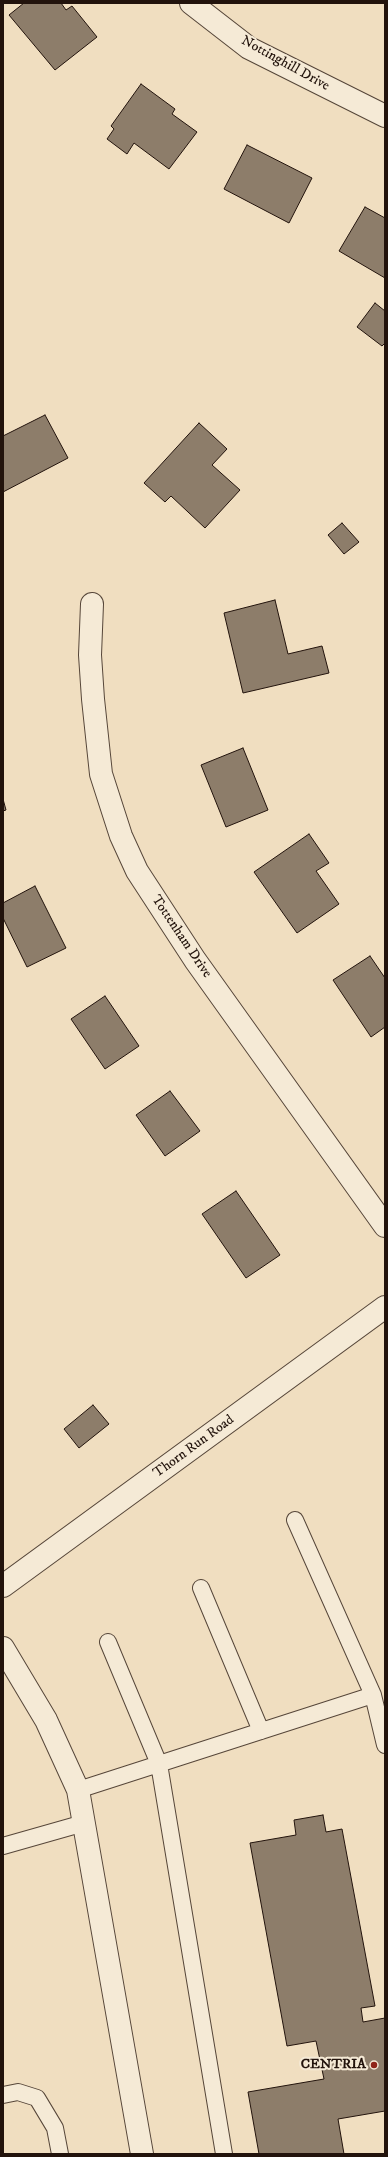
<!DOCTYPE html>
<style>
body{margin:0}
#map{position:relative;width:388px;height:2157px;overflow:hidden;background:#f0dec0;font-family:"IM FELL DW Pica",serif}
canvas{display:block}
.frame{position:absolute;inset:0;border:4px solid #22130c;pointer-events:none}
</style>
<div id="map">
<canvas width="388" height="2157"></canvas>
<div class="frame"></div>
</div>
<script>
const ctx = document.querySelector('canvas').getContext('2d');
ctx.lineJoin = 'round';
function fill(path, color) { ctx.fillStyle = color; ctx.fill(path, 'evenodd'); }
const poly = rows => new Path2D(rows.map(r => 'M' + r).join(''));
function stroke(path, color, width, dash) { ctx.strokeStyle = color; ctx.lineWidth = width; ctx.lineCap = dash ? 'butt' : 'round'; ctx.setLineDash(dash || []); ctx.stroke(path); }
function drawText(font, color, halo, rows, align = 'center') {
  ctx.font = font + ' "IM FELL DW Pica",serif'; ctx.lineWidth = 4; ctx.setLineDash([]); ctx.textBaseline = 'middle'; ctx.strokeStyle = halo; ctx.fillStyle = color; for (const [text, x, y, turn = 0] of rows) {
    ctx.save(); ctx.translate(x, y); ctx.rotate((+turn || 0) * Math.PI / 180); ctx.textAlign = isNaN(turn) ? turn : align; if (halo) ctx.strokeText(text, 0, 0); ctx.fillText(text, 0, 0); ctx.restore();
  }
}
const building = poly([
 [24,3,61,3,66,10,72,6,97,37,55,70,9,15,24,3],
 [141,84,175,109,172,114,197,132,169,169,134,143,127,154,107,139,114,129,111,126,141,84],
 [247,145,312,178,289,223,224,189,247,145],
 [365,207,385,218,385,278,339,251,365,207],
 [375,303,385,311,385,343,382,346,357,327,375,303],
 [45,415,68,458,3,492,3,436,45,415],
 [199,423,227,449,212,465,240,490,205,528,171,496,165,502,144,483,199,423],
 [342,523,359,542,344,554,328,535,342,523],
 [275,600,288,654,322,646,329,673,243,693,224,613,275,600],
 [243,748,268,810,226,827,201,765,243,748],
 [3,799,6,810,3,811,3,799],
 [309,834,329,863,316,871,339,904,297,933,254,872,309,834],
 [35,886,66,948,27,967,3,918,3,903,35,886],
 [370,956,385,978,385,1027,371,1037,333,980,370,956],
 [105,996,139,1046,105,1069,71,1019,105,996],
 [170,1091,200,1131,165,1156,136,1115,170,1091],
 [236,1191,280,1255,246,1278,202,1214,236,1191],
 [93,1405,109,1424,79,1448,64,1429,93,1405],
 [323,1815,326,1832,342,1829,375,2006,361,2008,363,2022,385,2018,385,2111,338,2119,344,2154,259,2154,248,2092,324,2079,316,2041,287,2046,250,1843,296,1835,294,1820,323,1815]
]);
const service = poly([
 [295,1520,373,1695],
 [201,1588,261,1731],
 [108,1642,159,1764,224,2154],
 [78,1790,373,1695,385,1745],
 [3,1846,84,1823],
 [3,2095,18,2092,37,2098,55,2128,60,2154]
]);
const minor = poly([
 [191,3,249,48,385,116],
 [92,604,90,655,93,699,101,774,121,836,137,871,195,960,385,1226],
 [3,1648,46,1720,78,1790,142,2154]
]);
const tertiary = poly([
 [3,1586,385,1307]
]);
const markers = [
 [374,2065,4,"#8f2418"]
];
const streetNames = [
 ["Nottinghill Drive",285,64,29],
 ["Tottenham Drive",181,937,56],
 ["Thorn Run Road",194,1447,-36]
];
const poiNames = [
 ["CENTRIA",366,2065]
];
fill(building, '#8d7d6a');
stroke(building, '#22130c', 1);
stroke(service, '#564639', 18);
stroke(minor, '#564639', 24);
stroke(tertiary, '#564639', 24);
stroke(service, '#f5ead6', 16);
stroke(minor, '#f5ead6', 22);
stroke(tertiary, '#f5ead6', 22);
for (const [x, y, r, color] of markers) { const dot = new Path2D(); dot.arc(x, y, r, 0, 2 * Math.PI); ctx.fillStyle = color; ctx.fill(dot); stroke(dot, '#f5ead6', 1.5); }
drawText('14px', '#22130c', '#f5ead6', streetNames);
drawText('bold 14px', '#22130c', '#f5ead6', poiNames, 'right');
</script>
